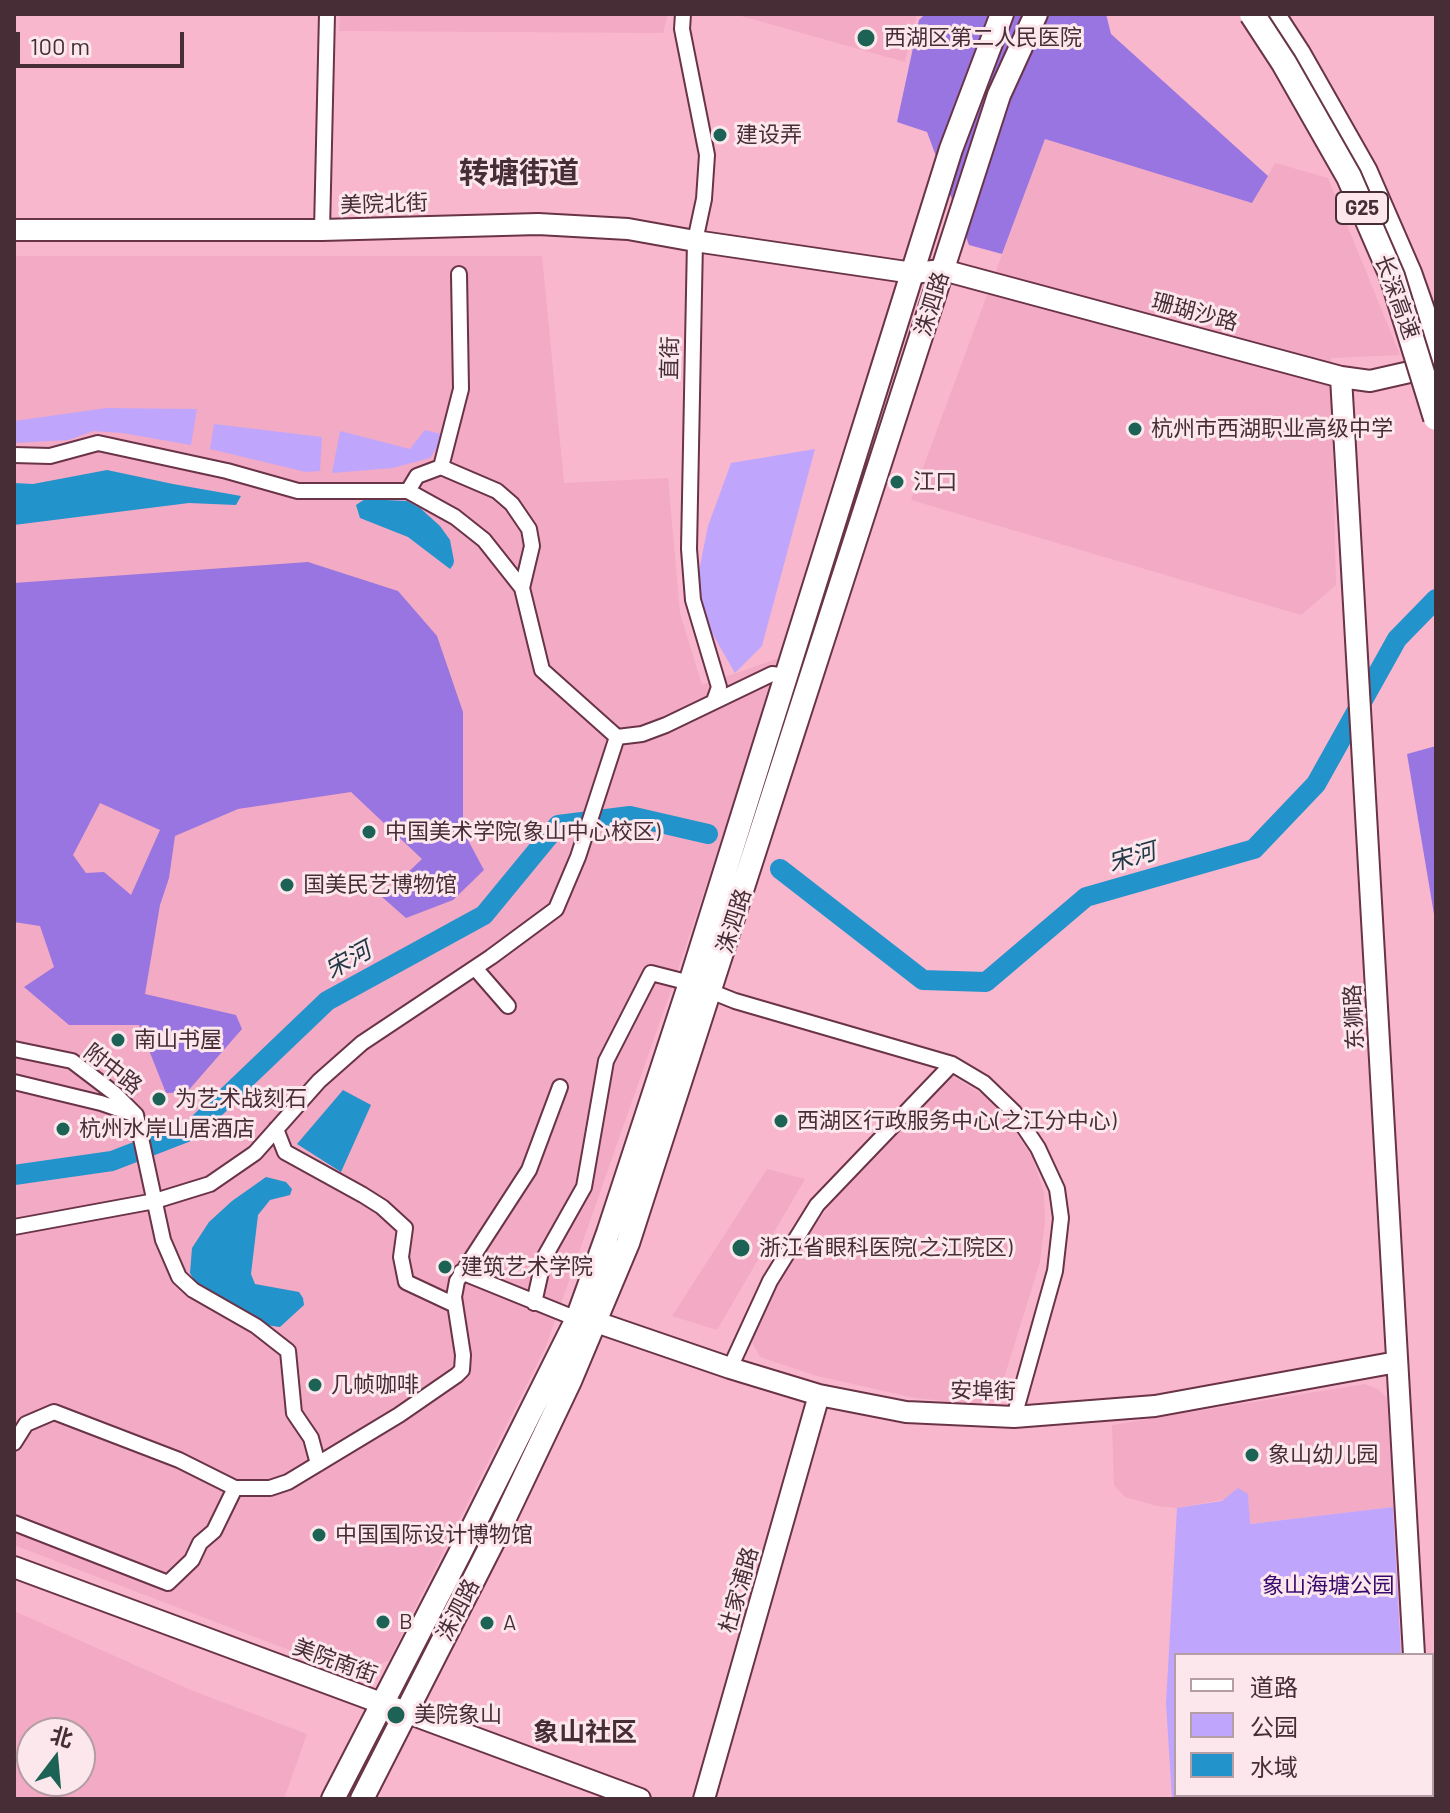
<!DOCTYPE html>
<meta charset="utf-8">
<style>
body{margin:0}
#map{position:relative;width:1450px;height:1813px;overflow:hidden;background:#f9b7cd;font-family:Barlow,"Noto Sans SC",sans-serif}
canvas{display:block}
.frame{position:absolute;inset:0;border:16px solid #472d36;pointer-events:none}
.legend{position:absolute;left:1174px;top:1653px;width:260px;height:144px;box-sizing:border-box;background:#fce7ed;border:2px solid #b49da4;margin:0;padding:10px 14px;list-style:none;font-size:24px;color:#472d36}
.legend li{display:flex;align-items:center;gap:16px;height:40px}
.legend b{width:40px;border:2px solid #b49da4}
.north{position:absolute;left:16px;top:1717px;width:80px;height:80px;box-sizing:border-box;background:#fce7ed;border:2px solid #b49da4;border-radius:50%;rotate:16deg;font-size:22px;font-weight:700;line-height:32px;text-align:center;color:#472d36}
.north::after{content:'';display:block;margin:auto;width:28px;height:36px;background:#1d6355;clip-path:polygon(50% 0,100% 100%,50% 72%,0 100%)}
.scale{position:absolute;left:16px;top:32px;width:168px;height:36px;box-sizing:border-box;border:4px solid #472d36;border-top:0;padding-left:10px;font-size:24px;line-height:28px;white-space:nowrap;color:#472d36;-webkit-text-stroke:6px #fce7ed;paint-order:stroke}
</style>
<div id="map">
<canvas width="1450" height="1813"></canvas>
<div class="frame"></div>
<ul class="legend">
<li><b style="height:10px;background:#fff"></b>道路</li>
<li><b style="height:22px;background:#bfa6fc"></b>公园</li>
<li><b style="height:22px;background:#2393cb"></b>水域</li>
</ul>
<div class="north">北</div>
<div class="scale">100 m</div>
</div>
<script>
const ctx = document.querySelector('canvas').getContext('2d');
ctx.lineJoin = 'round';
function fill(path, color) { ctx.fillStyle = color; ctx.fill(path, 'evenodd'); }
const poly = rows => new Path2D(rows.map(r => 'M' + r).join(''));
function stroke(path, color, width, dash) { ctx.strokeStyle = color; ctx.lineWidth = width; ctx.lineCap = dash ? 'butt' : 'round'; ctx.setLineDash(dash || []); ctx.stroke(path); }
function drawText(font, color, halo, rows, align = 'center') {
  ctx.font = font + ' Barlow,"Noto Sans SC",sans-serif'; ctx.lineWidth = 6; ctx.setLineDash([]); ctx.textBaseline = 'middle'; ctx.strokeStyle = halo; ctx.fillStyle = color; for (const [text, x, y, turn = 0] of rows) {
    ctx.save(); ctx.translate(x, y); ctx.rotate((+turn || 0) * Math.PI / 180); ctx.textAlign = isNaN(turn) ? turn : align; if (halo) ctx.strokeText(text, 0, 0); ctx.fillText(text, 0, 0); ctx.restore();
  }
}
const built = poly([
 [340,14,668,14,663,33,339,31],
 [734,14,917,14,905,62],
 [1045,139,1252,203,1275,163,1328,178,1400,355,1331,358,1336,585,1301,615,911,500],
 [14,256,542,256,564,483,668,478,680,613,702,685,782,657,675,979,546,1346,389,1660,357,1676,14,1545],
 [952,1076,991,1100,1013,1128,1033,1159,1044,1192,1045,1221,1040,1262,1000,1391,990,1401,973,1404,915,1398,817,1376,760,1357,750,1339,777,1280,829,1206,856,1174],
 [767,1169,805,1179,717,1330,672,1316],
 [1365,1384,1379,1390,1387,1398,1393,1507,1249,1524,1248,1495,1177,1508,1157,1506,1125,1497,1114,1485,1112,1425],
 [14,1611,193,1691,307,1734,284,1799,14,1799],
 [32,1733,80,1733,80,1781,32,1781]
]);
const green = poly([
 [107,408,197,409,191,445,122,433,93,431,69,440,14,443,14,421],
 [214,424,322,437,320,471,306,472,210,449],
 [425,430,445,435,430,458,393,468,332,473,340,431,410,449],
 [815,449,762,646,735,673,693,600,708,526,731,463],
 [1238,1488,1248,1494,1250,1524,1393,1507,1401,1655,1176,1655,1176,1795,1409,1795,1409,1799,1172,1799,1166,1703,1177,1508,1222,1501]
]);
const forest = poly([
 [925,14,1106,14,1111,34,1268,176,1252,203,1045,139,1002,254,969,245,927,132,897,122,919,20],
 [308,562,398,591,437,636,463,712,463,831,484,870,453,900,406,918,382,897,422,859,351,792,238,809,175,836,169,878,160,905,145,994,236,1015,242,1029,187,1092,166,1093,139,1025,69,1025,24,987,54,967,40,926,14,922,14,583],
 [100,803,160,830,131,895,104,872,86,873,73,855],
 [1436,746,1436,926,1407,754]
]);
const water = poly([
 [107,470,173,484,241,496,236,505,189,503,14,525,14,483,33,484],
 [365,499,407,501,420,508,440,526,450,540,454,561,453,565,450,569,408,537,360,518,356,505],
 [343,1090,371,1105,341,1172,297,1144],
 [266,1177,286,1182,292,1189,290,1195,270,1200,258,1215,251,1274,255,1284,299,1292,303,1298,304,1305,280,1327,265,1325,199,1289,190,1273,192,1248,209,1222,232,1201]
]);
const river = poly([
 [780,869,923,980,986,982,1086,897,1254,849,1316,784,1397,639,1436,599],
 [14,1175,112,1161,192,1130,327,1001,484,915,558,825,630,816,708,834]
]);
const street = poly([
 [683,14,682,29,707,155,704,199,695,241,689,549,693,600,719,687,714,701],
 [322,230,327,14],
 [14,455,50,456,98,443,227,471,298,491,408,491,455,517,484,540,522,588,542,670,617,737,642,734,666,725,772,674,786,676],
 [441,467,461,389,459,274],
 [408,491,417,476,441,467,497,491,512,504,529,529,532,546,522,588],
 [475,968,508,1006],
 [14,1049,72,1061,114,1093,136,1115],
 [14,1082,101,1103,133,1114],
 [136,1115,163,1240,179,1277,193,1290,256,1326,288,1351,294,1413,311,1438,318,1464],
 [276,1129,285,1152,363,1195,382,1207,405,1228,401,1257,406,1282,455,1305],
 [14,1227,155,1201,210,1184,255,1153,319,1081,362,1043,491,957,556,909,578,857,617,737],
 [461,1272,577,1319],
 [534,1303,544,1258,584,1187,606,1061,651,973,690,983,735,1001,952,1064,984,1083,1014,1112,1038,1148,1057,1189,1061,1218,1055,1271,1014,1417],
 [730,1368,770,1281,817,1205,952,1064],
 [14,1443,26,1424,54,1412,179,1460,235,1488],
 [14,1523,168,1583,192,1560,200,1543,214,1531,235,1488,270,1488,288,1482,399,1415,457,1375,462,1370,463,1355,454,1297,457,1281,529,1170,560,1087]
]);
const secondary = poly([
 [14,230,322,230,538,224,628,229,695,241,913,273,943,270,1341,377,1370,381,1436,366],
 [1341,377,1414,1655],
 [581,1320,596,1322,730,1368,819,1395,906,1412,1014,1417,1155,1406,1397,1362],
 [14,1567,640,1799],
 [1421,1795,1421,1799],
 [704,1799,819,1395]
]);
const primary = poly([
 [333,1799,459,1555,577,1319,608,1233,690,983,951,149,1002,14],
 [362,1799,501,1526,570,1381,628,1243,999,95,1036,14]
]);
const highway = poly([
 [1272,14,1298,54,1365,172,1409,273,1436,350]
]);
const highwayBridge = poly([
 [1252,14,1284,63,1349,177,1392,276,1436,418]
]);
const markers = [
 [866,38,10,"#1d6355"],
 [720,135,8,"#1d6355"],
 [1135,429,8,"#1d6355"],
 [897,482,8,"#1d6355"],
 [369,832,8,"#1d6355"],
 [287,885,8,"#1d6355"],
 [118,1040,8,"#1d6355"],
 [159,1099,8,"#1d6355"],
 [781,1121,8,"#1d6355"],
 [63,1129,8,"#1d6355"],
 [741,1248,10,"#1d6355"],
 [445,1267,8,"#1d6355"],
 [315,1385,8,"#1d6355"],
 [1252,1455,8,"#1d6355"],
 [319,1535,8,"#1d6355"],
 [383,1622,8,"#1d6355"],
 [487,1623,8,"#1d6355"],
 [396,1715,10,"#1d6355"]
];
const shields = [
 [1362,208,52]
];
const shieldNames = [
 ["G25",1362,208]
];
const poiNames = [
 ["西湖区第二人民医院",884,38],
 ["建设弄",736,135],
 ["杭州市西湖职业高级中学",1151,429],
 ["江口",913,482],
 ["中国美术学院(象山中心校区)",385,832],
 ["国美民艺博物馆",303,885],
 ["南山书屋",134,1040],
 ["为艺术战刻石",175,1099],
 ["西湖区行政服务中心(之江分中心)",797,1121],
 ["杭州水岸山居酒店",79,1129],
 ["浙江省眼科医院(之江院区)",759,1248],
 ["建筑艺术学院",461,1267],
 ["几帧咖啡",331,1385],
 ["象山幼儿园",1268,1455],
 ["中国国际设计博物馆",335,1535],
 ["B",399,1622],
 ["A",503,1623],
 ["美院象山",414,1715]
];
const streetNames = [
 ["美院北街",384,204,-2],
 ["长深高速",1397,297,70],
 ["洙泗路",932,304,-73],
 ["珊瑚沙路",1195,312,15],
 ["直街",670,358,-89],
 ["洙泗路",734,921,-72],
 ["东狮路",1354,1017,-93],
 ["附中路",113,1069,38],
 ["安埠街",983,1391,1],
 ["杜家浦路",739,1590,-74],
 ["洙泗路",458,1610,-63],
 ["美院南街",335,1661,20]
];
const parkNames = [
 ["象山海塘公园",1328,1586]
];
const waterNames = [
 ["宋河",1132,857,-16],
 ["宋河",348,960,-29]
];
const quarterNames = [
 ["象山社区",585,1732]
];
const districtNames = [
 ["转塘街道",519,173]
];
fill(built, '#f3aac4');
fill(green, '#bfa6fc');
fill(forest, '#9875e0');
fill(water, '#2393cb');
stroke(river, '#2393cb', 20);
stroke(street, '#693348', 18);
stroke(secondary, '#693348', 24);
stroke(primary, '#693348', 26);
stroke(highway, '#693348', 28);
stroke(street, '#fff', 14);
stroke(secondary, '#fff', 20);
stroke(primary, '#fff', 22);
stroke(highway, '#fff', 24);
stroke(highwayBridge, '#693348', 28, []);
stroke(highwayBridge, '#fff', 24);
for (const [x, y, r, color] of markers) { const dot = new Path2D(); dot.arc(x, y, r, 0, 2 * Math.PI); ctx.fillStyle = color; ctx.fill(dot); stroke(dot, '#fce7ed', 3); }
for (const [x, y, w] of shields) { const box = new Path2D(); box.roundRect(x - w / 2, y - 16, w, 32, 6); ctx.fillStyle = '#fce7ed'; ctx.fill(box); stroke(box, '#472d36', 2); }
drawText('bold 20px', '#472d36', null, shieldNames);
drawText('22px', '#472d36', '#fce7ed', poiNames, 'left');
drawText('22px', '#472d36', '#fce7ed', streetNames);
drawText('22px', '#38096d', '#fce7ed', parkNames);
drawText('italic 24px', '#223846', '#fce7ed', waterNames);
drawText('bold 26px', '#472d36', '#fce7ed', quarterNames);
drawText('bold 30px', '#472d36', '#fce7ed', districtNames);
</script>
